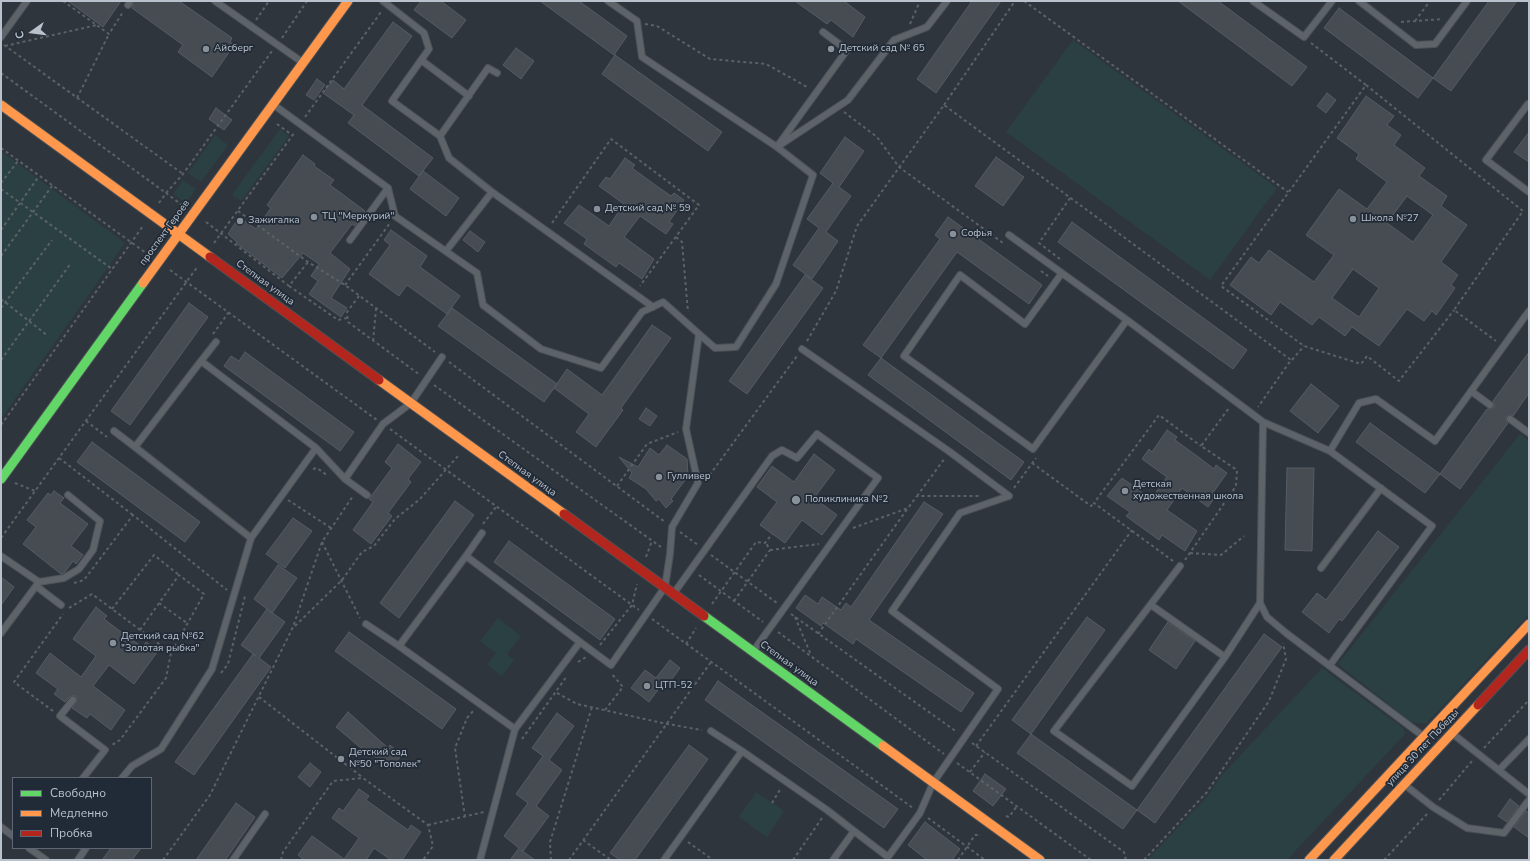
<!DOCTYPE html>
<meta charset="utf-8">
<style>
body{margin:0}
#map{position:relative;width:1530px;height:861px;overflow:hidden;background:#2e353c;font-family:"Nunito Sans",sans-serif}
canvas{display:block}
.frame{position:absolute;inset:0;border:2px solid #b9c1cc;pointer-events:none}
.legend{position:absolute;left:12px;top:777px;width:140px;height:72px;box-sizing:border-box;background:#212b37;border:1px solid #5e6773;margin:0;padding:5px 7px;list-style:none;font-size:12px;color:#b9c1cc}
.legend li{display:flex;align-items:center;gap:8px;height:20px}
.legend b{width:20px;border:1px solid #5e6773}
.north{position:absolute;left:12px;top:12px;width:40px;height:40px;-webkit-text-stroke:3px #212b37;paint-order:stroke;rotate:256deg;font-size:11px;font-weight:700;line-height:16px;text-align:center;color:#b9c1cc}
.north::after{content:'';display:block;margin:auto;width:14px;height:18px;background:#b9c1cc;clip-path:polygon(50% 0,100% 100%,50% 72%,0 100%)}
</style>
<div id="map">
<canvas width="1530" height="861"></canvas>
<div class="frame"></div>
<ul class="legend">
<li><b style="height:5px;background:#63d668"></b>Свободно</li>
<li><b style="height:5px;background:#ff974d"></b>Медленно</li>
<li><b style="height:5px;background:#b3261e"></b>Пробка</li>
</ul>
<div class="north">С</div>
</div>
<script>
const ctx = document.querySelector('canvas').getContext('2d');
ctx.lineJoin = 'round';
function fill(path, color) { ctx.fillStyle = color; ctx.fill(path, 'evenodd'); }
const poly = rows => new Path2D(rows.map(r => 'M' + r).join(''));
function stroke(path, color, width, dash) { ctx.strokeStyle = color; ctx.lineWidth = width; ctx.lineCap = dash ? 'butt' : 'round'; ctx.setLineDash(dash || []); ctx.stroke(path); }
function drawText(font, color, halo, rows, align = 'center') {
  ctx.font = font + ' "Nunito Sans",sans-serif'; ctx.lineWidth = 3.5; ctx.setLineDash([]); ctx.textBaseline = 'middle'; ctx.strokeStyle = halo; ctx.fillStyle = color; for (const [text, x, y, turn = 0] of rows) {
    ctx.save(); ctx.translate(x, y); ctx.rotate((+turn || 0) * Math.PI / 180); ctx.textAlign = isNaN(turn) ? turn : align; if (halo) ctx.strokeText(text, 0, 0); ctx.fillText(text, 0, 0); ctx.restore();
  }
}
const green = poly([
 [1073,40,1277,188,1210,280,1006,132],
 [280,129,289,136,241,201,232,195],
 [215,135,228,145,201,182,188,173],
 [1,151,125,243,1,419],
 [183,180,196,189,186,203,173,194],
 [1520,434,1529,441,1529,614,1426,724,1411,722,1338,664],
 [498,618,521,636,507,654,514,660,502,676,487,665,496,653,480,641],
 [1322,668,1403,728,1405,734,1287,860,1147,860,1207,797,1222,775],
 [756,792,784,811,767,837,739,817]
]);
const building = poly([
 [68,1,121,1,103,27,68,1],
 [134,1,179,1,232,38,230,42,234,45,212,77,178,52,183,45,132,8,134,1],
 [421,1,441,1,466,20,452,38,414,10,421,1],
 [540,1,579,1,627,36,614,55,540,1],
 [795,1,844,1,865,17,853,37,831,20,827,24,795,1],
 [972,1,1001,1,936,93,917,79,972,1],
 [1178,1,1218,1,1307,67,1292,86,1178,1],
 [1489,1,1517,1,1451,91,1433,78,1489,1],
 [1339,8,1433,78,1418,98,1324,28,1339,8],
 [393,22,412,36,362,105,433,158,419,176,348,123,354,115,323,93,333,80,344,89,393,22],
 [516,48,534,61,521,79,503,65,516,48],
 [615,55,722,132,708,151,602,74,615,55],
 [317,79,325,85,314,100,306,95,317,79],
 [1327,93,1336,100,1326,113,1317,106,1327,93],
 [1366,96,1394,116,1387,125,1401,135,1394,145,1425,168,1419,176,1447,196,1441,206,1467,225,1441,262,1458,275,1451,285,1455,288,1436,315,1432,311,1424,321,1407,309,1379,346,1352,327,1345,336,1319,317,1312,325,1280,302,1271,315,1230,285,1251,257,1259,263,1269,250,1314,282,1334,255,1306,235,1339,189,1367,209,1387,182,1356,159,1359,154,1337,138,1366,96],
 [1407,196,1433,215,1413,242,1387,223,1407,196],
 [1353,269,1379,288,1359,317,1332,298,1353,269],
 [216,108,232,120,224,130,209,119,216,108],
 [1529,132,1529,162,1514,152,1529,132],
 [845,137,864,151,839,187,851,196,826,232,838,241,812,279,793,265,819,228,807,219,833,183,820,173,845,137],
 [303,155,315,164,314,166,334,180,330,185,365,211,355,226,352,224,330,253,350,269,331,298,347,308,341,317,309,294,318,281,311,276,319,264,303,253,282,278,236,243,237,242,228,234,239,217,256,229,271,208,267,205,303,155],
 [996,157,1024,177,1003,206,975,186,996,157],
 [625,158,635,165,632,168,658,187,671,196,674,193,684,200,669,222,673,224,666,234,640,216,624,237,654,259,642,279,619,263,616,267,584,244,587,239,564,223,579,205,609,226,624,204,599,186,606,177,610,179,625,158],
 [423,171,459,198,446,216,410,189,423,171],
 [948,217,1042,285,1029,304,957,252,881,358,863,345,940,239,935,235,948,217],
 [1072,222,1247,350,1233,369,1058,242,1072,222],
 [391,230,427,256,420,267,460,296,447,314,407,285,399,296,369,274,390,245,384,240,391,230],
 [470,231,485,242,478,252,463,240,470,231],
 [805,275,823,288,747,394,729,381,805,275],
 [189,303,208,317,130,425,111,411,189,303],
 [452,308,557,384,544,402,438,326,452,308],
 [652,325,671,338,621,408,623,410,596,447,576,432,589,414,554,388,567,369,602,395,652,325],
 [245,352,354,432,340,451,224,366,231,356,239,361,245,352],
 [1529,352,1529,393,1513,416,1509,415,1506,417,1506,420,1508,423,1460,489,1440,474,1487,409,1491,409,1494,407,1494,404,1493,401,1529,352],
 [881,358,1024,462,1011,480,868,375,881,358],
 [1311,384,1339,406,1318,433,1290,411,1311,384],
 [646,408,657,416,650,426,639,419,646,408],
 [1370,423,1440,474,1425,493,1356,442,1370,423],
 [1167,430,1177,437,1175,440,1201,459,1214,469,1216,465,1227,473,1212,494,1215,497,1208,507,1182,488,1167,510,1197,531,1185,551,1162,535,1159,540,1126,516,1130,512,1107,496,1122,478,1151,499,1167,477,1142,459,1149,449,1152,452,1167,430],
 [92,442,200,522,185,542,77,462,92,442],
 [398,444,421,462,408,479,411,482,388,513,392,516,371,544,353,530,373,502,369,499,392,468,385,462,398,444],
 [667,445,687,459,688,476,671,499,673,501,666,508,659,499,656,501,646,489,629,478,632,473,619,457,638,467,650,448,659,455,667,445],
 [814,454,835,470,814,498,837,515,822,535,802,520,785,543,760,525,777,502,757,487,772,466,794,482,814,454],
 [1287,468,1314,468,1312,551,1285,550,1287,468],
 [54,491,64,498,60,503,88,524,71,546,83,555,76,564,73,561,64,573,61,574,23,544,36,527,27,520,48,493,51,495,54,491],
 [455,501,474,515,399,618,380,603,455,501],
 [924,502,943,514,869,620,974,693,961,712,856,639,853,644,823,623,821,626,796,608,805,595,818,604,822,597,841,610,846,603,851,607,924,502],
 [293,518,312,531,285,568,266,554,293,518],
 [1378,531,1399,547,1342,621,1339,619,1329,633,1302,612,1317,593,1326,600,1378,531],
 [509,541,615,619,600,640,494,562,509,541],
 [278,565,297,578,272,613,254,599,278,565],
 [1,577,14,587,1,605,1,577],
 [96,607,107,616,104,619,129,638,143,647,146,642,158,651,134,684,109,665,93,686,125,710,111,730,90,714,87,718,72,708,77,701,76,696,71,696,65,702,54,694,58,689,36,673,50,653,81,677,96,656,73,639,96,607],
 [267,609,285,622,259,658,271,667,194,775,175,762,253,654,256,656,241,645,267,609],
 [1087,617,1105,630,1031,734,1012,720,1087,617],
 [1168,622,1195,641,1176,669,1149,650,1168,622],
 [349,632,456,709,442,729,335,651,349,632],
 [1264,634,1282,647,1155,823,1137,810,1264,634],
 [670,660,680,668,667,686,663,683,649,702,631,688,645,670,656,678,670,660],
 [718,681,898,809,884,828,705,700,718,681],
 [348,712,388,748,390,745,402,755,390,769,369,752,368,754,336,727,348,712],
 [557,713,574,726,549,760,562,770,536,806,549,816,523,851,521,850,535,860,510,860,519,848,504,836,528,803,516,794,543,756,532,748,557,713],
 [1031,734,1137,810,1123,829,1017,753,1031,734],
 [689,745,708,759,635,860,620,860,610,853,689,745],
 [310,763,321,772,310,787,298,777,310,763],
 [985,774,1006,789,993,806,973,791,985,774],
 [359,789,369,796,366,800,408,830,411,825,421,832,402,860,391,860,374,848,366,860,304,860,298,855,312,836,344,859,359,838,332,818,339,808,343,811,359,789],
 [1510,799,1519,806,1507,822,1498,816,1510,799],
 [236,803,255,817,231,852,225,860,196,860,236,803],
 [1526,811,1529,813,1529,838,1514,827,1526,811],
 [925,822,960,849,952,860,927,860,908,845,925,822],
 [111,848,141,848,132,860,102,860,111,848]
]);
const path = poly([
 [63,1,109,34,123,12],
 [1024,1,1288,192],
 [256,20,269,1],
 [1415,21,1430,1],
 [1401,22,1443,19],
 [645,24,657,26,710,59,766,64,809,88],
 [910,24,920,1],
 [282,38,307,1],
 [1311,43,1366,85,1221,286,1304,346,1361,364,1367,356,1399,381,1454,310],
 [4,45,183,174],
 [5,46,97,25],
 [1,73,166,193,183,174,272,51],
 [1366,85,1523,211,1454,310,1496,341],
 [77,98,109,34],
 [944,105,1015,1],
 [844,112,877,137,899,167,1003,243],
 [305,117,381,12],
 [277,124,292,135],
 [1,148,146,253],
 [1,183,18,161],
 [1,189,112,269],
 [159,203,166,193,182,205],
 [238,211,308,262,345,285,435,352],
 [206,222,289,286,308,262],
 [552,223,611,139,699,205,640,286],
 [1,230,39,176],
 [676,237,682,242,688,312],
 [214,243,295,132],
 [1,256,52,186],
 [1060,259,1039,243,1070,198],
 [170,270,377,420],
 [1041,271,1048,276],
 [345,285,390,223],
 [289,286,338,320,347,318],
 [359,296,347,312,348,322,420,375],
 [1,299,48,336],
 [1,308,52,240],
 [213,334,229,312],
 [373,341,376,309],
 [807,341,836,291,857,226,944,105,1291,360,1258,407],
 [1,360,71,263],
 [1292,360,1304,346],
 [449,362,665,522],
 [434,385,661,547],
 [86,421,107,437],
 [1,425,143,226],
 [390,429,639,610],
 [59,458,133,515],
 [1032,463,1091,506,1094,503],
 [313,469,317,468,328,476],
 [706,480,797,356],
 [15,483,35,491],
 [617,486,647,444,678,432],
 [1014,488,1036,458],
 [917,496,945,458],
 [288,500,331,528],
 [483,524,496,507],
 [853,528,908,508,917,496,981,496],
 [680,532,698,545],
 [1,538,198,266],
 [322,542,360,618],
 [770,550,819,544],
 [1190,553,1221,555,1244,536],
 [711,555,777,603],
 [646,557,652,541],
 [1185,560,1236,486,1237,470,1201,446,1229,408],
 [1173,561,1094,503,1159,415,1201,446],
 [699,575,763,622],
 [74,583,84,580,133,515,227,590],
 [734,601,770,550,766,543],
 [159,603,187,623],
 [712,604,756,542,765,543,772,534],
 [69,608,92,594,171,653,166,678,120,740,112,745],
 [112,609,154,555,179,575],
 [791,614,957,732],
 [795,617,811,655],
 [652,619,913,808],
 [295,626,342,580,362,552,374,546,395,519,420,499,458,456],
 [140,630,179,575,204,594,171,653],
 [778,632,944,754],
 [818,634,908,508],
 [686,644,696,628],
 [600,645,632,605,637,584],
 [578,662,586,657],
 [221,673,228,664,245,596],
 [557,693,577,704,667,724,702,730],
 [259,697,362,777],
 [605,710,623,687,611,673],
 [53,711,14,682,63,614],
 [522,739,567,676],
 [972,743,1124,852,1126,860],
 [976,746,1132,530],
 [1484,748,1529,700],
 [957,763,1091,860],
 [970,772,985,752],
 [1439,800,1472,761],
 [772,803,781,788],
 [1006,816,1009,817,1017,806],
 [465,817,455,748,467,718,474,710],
 [928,818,985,860],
 [428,825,484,812],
 [583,840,611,860],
 [688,842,713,860],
 [163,860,210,795,293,627,322,542,353,496],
 [281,860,283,852,333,781,363,778,428,825,433,846,423,860],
 [551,860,550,842,592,707],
 [569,860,711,662],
 [793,860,822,818],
 [958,860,975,835,981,835],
 [1144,860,1207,792,1269,701,1286,659,1283,643],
 [1384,860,1428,813]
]);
const lane = poly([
 [215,1,302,62],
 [383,1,424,33,429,49,392,101,440,136],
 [608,1,637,21,642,57,777,147,813,175,776,284,736,347,715,348,699,334],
 [1253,1,1304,37,1332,1],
 [1359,1,1416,45,1435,44,1467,1],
 [128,5,130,1],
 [1,37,27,1],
 [421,60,469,96],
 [274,105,388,188,395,216,477,273,483,305,541,349,601,368,642,312,663,302,699,334,686,429,698,483,672,527,670,554,665,587,611,665,580,642,515,729,480,860],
 [1529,105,1528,104,1486,160,1529,192],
 [779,144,847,50,823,32],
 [777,147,848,100,894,40,927,27,947,1],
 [492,192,653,307],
 [1009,235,1127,320,1263,422,1260,603,1267,617,1286,633,1423,736],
 [350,240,388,188],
 [446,251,492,192,449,158,440,136,488,68,497,73],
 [1062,273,1025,324,960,275,904,356,1033,449,1127,320],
 [802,349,950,452,1009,496],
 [201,361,216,342],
 [1471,391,1490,405],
 [1510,419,1529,433],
 [1263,422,1330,451,1359,403,1376,399,1435,441,1529,311],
 [114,431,135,447],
 [1330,451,1432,526,1330,665],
 [345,479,367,495],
 [251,538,135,447,201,361,316,448],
 [1,556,39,582,1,633],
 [466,556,482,533],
 [1180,566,1054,731,1132,786,1225,657,1260,603],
 [1321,568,1381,488],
 [39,582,64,578,79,569,93,550,100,521,68,495],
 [36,586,61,605],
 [674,593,772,456,782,450,797,458,817,434,878,478,754,650],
 [1151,605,1225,657],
 [366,624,399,646],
 [73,700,60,716,105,750,83,778],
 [515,729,399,646,466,556,580,642],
 [711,731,742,751],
 [1453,734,1529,794],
 [1499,770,1529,739],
 [122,778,132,766,161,749,212,669,251,538,316,448,345,479,383,424,411,403,442,357],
 [1405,785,1433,807,1467,828,1504,833,1529,800],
 [1,827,13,836],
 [29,848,46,860],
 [78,860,86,848],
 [233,860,265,814],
 [664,860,742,751,827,810,854,831],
 [833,860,854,831,888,857,920,813,933,783,998,689,892,611,960,513,1009,496]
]);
const fast = poly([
 [1,479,143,283],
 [704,616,883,746]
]);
const slow = poly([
 [1,105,210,257],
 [143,283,348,1],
 [379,380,564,514],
 [883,746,1040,860],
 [1309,860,1529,624],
 [1334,860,1478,705]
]);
const jam = poly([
 [210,257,379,380],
 [564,514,704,616],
 [1478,705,1529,650]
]);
const markers = [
 [206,49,4,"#88909a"],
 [831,49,4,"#88909a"],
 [597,209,4,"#88909a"],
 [314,217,4,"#88909a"],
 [1353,219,4,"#88909a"],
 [240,221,4,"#88909a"],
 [953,234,4,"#88909a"],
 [659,477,4,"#88909a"],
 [1125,491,4,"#88909a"],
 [796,500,5,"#88909a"],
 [113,643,4,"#88909a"],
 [647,686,4,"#88909a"],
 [341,759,4,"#88909a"]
];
const poiNames = [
 ["Айсберг",214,49],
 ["Детский сад № 65",839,49],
 ["Детский сад № 59",605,209],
 ["ТЦ \"Меркурий\"",322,217],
 ["Школа №27",1361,219],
 ["Зажигалка",248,221],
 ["Софья",961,234],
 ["Гулливер",667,477],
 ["Детская",1133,485],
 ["художественная школа",1133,497],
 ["Поликлиника №2",805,500],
 ["Детский сад №62",121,637],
 ["\"Золотая рыбка\"",121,649],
 ["ЦТП-52",655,686],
 ["Детский сад",349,753],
 ["№50 \"Тополек\"",349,765]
];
const streetNames = [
 ["проспект Героев",165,233,-54],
 ["Степная улица",265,283,36],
 ["Степная улица",527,474,36],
 ["Степная улица",789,664,36],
 ["улица 30 лет Победы",1423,748,-47]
];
fill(green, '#2b4042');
fill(building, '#464c52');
stroke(building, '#565c63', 1);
stroke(lane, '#4c5156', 8);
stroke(fast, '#4c5156', 11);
stroke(slow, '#4c5156', 11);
stroke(jam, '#4c5156', 11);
stroke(path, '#5b6267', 2, [3, 3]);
stroke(lane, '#5e636a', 6);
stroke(fast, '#63d668', 9);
stroke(slow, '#ff974d', 9);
stroke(jam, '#b3261e', 9);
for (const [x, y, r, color] of markers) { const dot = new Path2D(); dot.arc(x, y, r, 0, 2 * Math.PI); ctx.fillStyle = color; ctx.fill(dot); stroke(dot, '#212b37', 1.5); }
drawText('10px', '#b9c1cc', '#212b37', poiNames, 'left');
drawText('10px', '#b9c1cc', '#212b37', streetNames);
</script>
